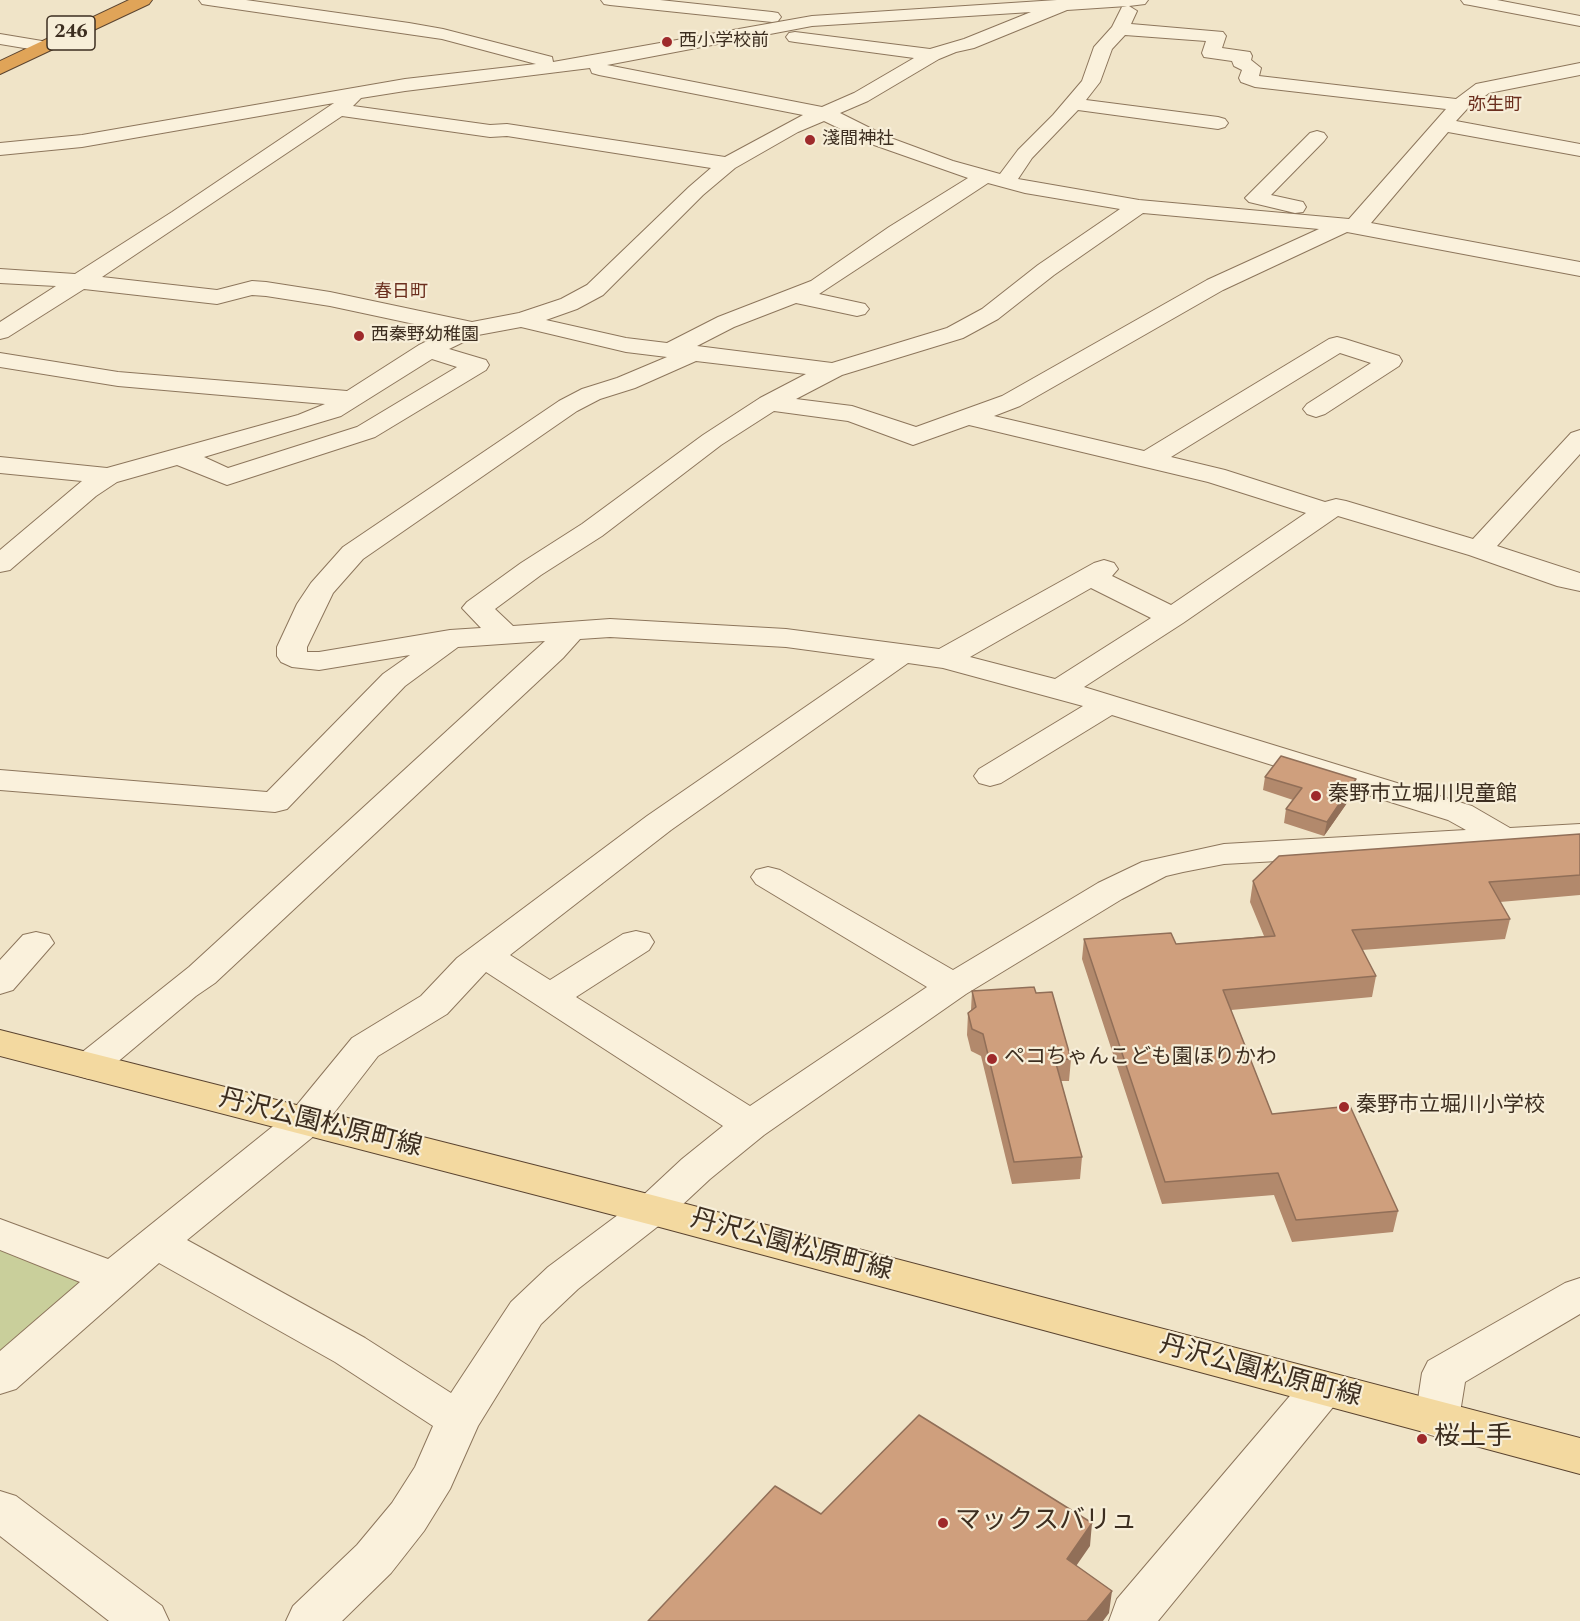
<!DOCTYPE html>
<meta charset="utf-8">
<style>
body{margin:0}
canvas{display:block;background:#f0e4c8}
</style>
<canvas width="1580" height="1621"></canvas>
<script>
const ctx = document.querySelector('canvas').getContext('2d');
ctx.lineJoin = 'round';
function fill(path, color) { ctx.fillStyle = color; ctx.fill(path, 'evenodd'); }
const poly = rows => new Path2D(rows.map(r => 'M' + r).join(''));
function stroke(path, color, width, dash) { ctx.strokeStyle = color; ctx.lineWidth = width; ctx.lineCap = dash ? 'butt' : 'round'; ctx.setLineDash(dash || []); ctx.stroke(path); }
function drawText(font, color, halo, rows, align = 'center') {
  ctx.font = font + ' Spectral,"Noto Sans JP",serif'; ctx.lineWidth = 4.5; ctx.setLineDash([]); ctx.textBaseline = 'middle'; ctx.strokeStyle = halo; ctx.fillStyle = color; for (const [text, x, y, turn = 0] of rows) {
    ctx.save(); ctx.translate(x, y); ctx.rotate((+turn || 0) * Math.PI / 180); ctx.textAlign = isNaN(turn) ? turn : align; if (halo) ctx.strokeText(text, 0, 0); ctx.fillText(text, 0, 0); ctx.restore();
  }
}
const green = poly([
 [0,1250,81,1281,80,1294,0,1364]
]);
const minor = poly([
 [199,0,246,0,409,23,443,29,552,57,553,62,812,16,1057,0,1148,0,1145,4,1129,6,1137,11,1131,24,1223,32,1226,36,1222,48,1250,52,1252,56,1251,60,1261,68,1259,76,1456,99,1476,84,1580,63,1580,75,1489,93,1467,109,1456,121,1580,144,1580,156,1448,132,1371,223,1580,262,1580,276,1347,232,1223,290,1020,406,994,416,1144,451,1329,339,1337,337,1345,339,1399,356,1402,361,1399,366,1325,414,1316,417,1307,414,1303,409,1307,404,1371,363,1340,353,1171,457,1225,470,1325,502,1336,499,1346,501,1473,539,1571,433,1580,430,1580,454,1497,546,1580,573,1580,591,1557,586,1469,555,1338,516,1183,623,1084,687,1472,806,1510,828,1580,824,1580,844,1224,864,1183,872,1166,876,1122,899,966,994,764,1135,710,1179,666,1220,578,1289,541,1324,478,1426,450,1489,424,1531,391,1573,342,1621,286,1621,293,1606,357,1545,392,1503,415,1467,433,1426,335,1362,159,1263,16,1389,0,1394,0,1351,80,1282,0,1250,0,1219,108,1259,292,1111,352,1038,421,996,457,958,647,816,875,659,786,647,610,637,580,639,563,658,215,983,196,996,102,1075,89,1079,76,1075,70,1066,76,1057,189,967,545,641,458,647,405,686,287,809,275,812,0,790,0,770,267,792,383,674,410,655,319,670,292,667,281,662,277,656,277,647,297,604,311,583,343,547,559,401,582,389,617,378,667,357,626,352,521,327,478,335,449,349,486,360,489,365,486,370,375,437,227,485,177,465,117,482,96,496,10,570,0,572,0,550,82,481,0,473,0,457,107,468,298,415,325,404,118,386,0,367,0,353,118,372,347,391,419,345,447,331,330,306,266,296,252,295,217,304,84,289,8,337,0,339,0,322,56,286,0,283,0,269,75,274,172,212,334,103,82,147,0,155,0,143,82,135,405,79,536,64,442,39,208,5,202,4,199,0],
 [1127,6,1122,7,1112,27,1094,47,1082,81,1053,115,1018,150,1000,174,953,161,888,137,840,113,868,101,939,59,956,52,974,48,1067,10,1127,6],
 [1031,12,964,39,930,49,795,32,789,33,786,37,789,41,795,42,914,58,854,93,822,107,607,65,812,26,1031,12],
 [1125,35,1206,41,1202,53,1204,57,1232,61,1234,66,1242,70,1239,78,1241,82,1255,87,1446,109,1349,219,1139,200,1018,179,1032,158,1078,110,1218,129,1225,127,1228,123,1225,119,1218,117,1086,100,1100,82,1112,49,1125,35],
 [590,68,592,73,599,75,803,115,725,157,507,124,490,125,353,106,361,98,405,91,590,68],
 [342,116,490,137,507,136,711,168,689,187,587,285,561,299,519,313,472,322,330,292,266,282,252,281,217,290,102,277,342,116],
 [824,121,874,145,968,178,889,227,811,281,718,317,667,343,626,338,546,320,577,309,603,295,703,195,735,168,798,132,824,121],
 [988,183,1025,193,1120,209,1038,265,982,309,947,328,832,363,697,346,734,327,796,303,857,316,865,314,869,309,865,304,819,294,988,183],
 [1143,213,1319,229,1207,280,1002,396,916,427,852,406,796,399,842,375,963,338,998,319,1054,275,1143,213],
 [432,359,457,367,357,427,228,468,204,457,341,416,432,359],
 [696,361,806,374,760,398,703,435,582,524,521,563,467,602,462,608,481,628,450,630,319,652,307,652,307,647,333,593,363,559,577,411,600,399,635,388,696,361],
 [774,411,848,421,913,445,969,425,1208,482,1306,513,1171,605,1112,576,1118,569,1114,563,1104,560,1094,563,939,649,786,629,610,619,513,626,495,609,541,575,602,536,721,445,774,411],
 [1091,588,1151,618,1055,679,970,657,1091,588],
 [908,663,943,668,1083,706,979,769,974,776,979,783,990,786,1001,783,1112,715,1448,820,1466,830,1224,844,1142,862,1098,883,953,970,780,870,768,867,756,870,751,877,756,884,927,987,750,1106,576,997,649,950,654,942,649,934,636,931,623,934,550,980,510,955,671,830,908,663],
 [486,972,723,1126,682,1159,638,1200,548,1267,511,1302,451,1393,365,1338,187,1240,320,1131,378,1056,447,1014,486,972],
 [601,0,660,0,772,12,778,13,781,17,778,21,772,22,610,5,604,4,601,0],
 [1461,0,1497,0,1580,16,1580,26,1470,5,1464,4,1461,0],
 [0,34,48,42,51,46,48,50,42,51,0,44,0,34],
 [1317,131,1324,133,1327,137,1324,141,1271,195,1303,202,1306,207,1303,212,1295,213,1249,202,1245,198,1310,133,1317,131],
 [36,932,49,935,54,943,13,990,0,994,0,960,23,935,36,932],
 [1580,1278,1580,1314,1465,1382,1459,1419,1453,1432,1437,1437,1421,1432,1415,1419,1422,1373,1428,1361,1565,1283,1580,1278],
 [1322,1372,1338,1377,1344,1389,1338,1401,1158,1621,1109,1621,1117,1599,1306,1377,1322,1372],
 [0,1491,16,1496,162,1606,169,1621,109,1621,0,1536,0,1491]
]);
const major = poly([
 [0,1030,652,1195,1580,1438,1580,1474,652,1225,0,1056,0,1030]
]);
const highway = poly([
 [129,0,152,0,149,4,0,74,0,61,129,0]
]);
const wall = poly([
 [1265,777,1354,793,1324,836,1284,823,1286,809,1293,800,1263,790],
 [1580,834,1580,895,1500,902,1510,919,1505,939,1362,950,1376,976,1372,997,1231,1010,1272,1114,1398,1211,1393,1232,1292,1242,1274,1195,1162,1204,1082,959,1084,939,1176,944,1264,936,1250,902,1253,881],
 [972,991,1036,993,1071,1059,1069,1081,1061,1081,1082,1157,1080,1179,1012,1184,981,1056,971,1051,967,1035,968,1013,971,1010]
]);
const shadedWall = poly([
 [1356,779,1354,793,1324,836,1327,822],
 [1092,1523,1090,1546,1065,1582,1067,1559],
 [1112,1591,1109,1613,1103,1621,1087,1621]
]);
const building = poly([
 [1281,756,1356,779,1327,822,1286,809,1302,788,1265,777,1281,756],
 [1580,834,1580,875,1489,882,1510,919,1352,930,1376,976,1223,990,1272,1114,1350,1106,1398,1211,1296,1220,1278,1173,1165,1182,1084,939,1171,933,1176,944,1275,936,1253,881,1279,856,1580,834],
 [1034,987,1036,993,1052,992,1071,1059,1055,1060,1082,1157,1014,1162,983,1034,972,1029,968,1013,976,1007,972,991,1034,987],
 [919,1415,1092,1523,1067,1559,1112,1591,1087,1621,648,1621,775,1486,821,1514,919,1415]
]);
const markers = [
 [667,42,6,"#9e2a2b"],
 [810,140,6,"#9e2a2b"],
 [359,336,6,"#9e2a2b"],
 [1316,796,6,"#9e2a2b"],
 [992,1059,6,"#9e2a2b"],
 [1344,1107,6,"#9e2a2b"],
 [1422,1439,6,"#9e2a2b"],
 [943,1523,6,"#9e2a2b"]
];
const farPoinames = [
 ["西小学校前",679,42],
 ["淺間神社",822,140],
 ["西秦野幼稚園",371,336]
];
const farNeighbourhoodnames = [
 ["弥生町",1495,106],
 ["春日町",401,293]
];
const shields = [
 [71,33,48]
];
const shieldNames = [
 ["246",71,33]
];
const poiNames = [
 ["秦野市立堀川児童館",1328,796],
 ["ペコちゃんこども園ほりかわ",1004,1059],
 ["秦野市立堀川小学校",1356,1107]
];
const nearStreetnames = [
 ["丹沢公園松原町線",320,1125,14],
 ["丹沢公園松原町線",791,1247,15],
 ["丹沢公園松原町線",1260,1373,15]
];
const nearPoinames = [
 ["桜土手",1434,1439],
 ["マックスバリュ",955,1523]
];
fill(green, '#c9cf9b');
stroke(minor, '#8d765c', 2);
stroke(major, '#5b4430', 2);
stroke(highway, '#5b4430', 2);
fill(minor, '#faf1dc');
fill(major, '#f3d9a0');
fill(highway, '#e0a458');
fill(wall, '#b2896c');
fill(shadedWall, '#916f58');
fill(building, '#cf9f7d');
stroke(building, '#916f58', 1.5);
for (const [x, y, r, color] of markers) { const dot = new Path2D(); dot.arc(x, y, r, 0, 2 * Math.PI); ctx.fillStyle = color; ctx.fill(dot); stroke(dot, '#f7eed8', 2); }
drawText('18px', '#3d2e20', '#f7eed8', farPoinames, 'left');
drawText('18px', '#6b2e1e', '#f7eed8', farNeighbourhoodnames);
for (const [x, y, w] of shields) { const box = new Path2D(); box.roundRect(x - w / 2, y - 17, w, 34, 4.5); ctx.fillStyle = '#f7eed8'; ctx.fill(box); stroke(box, '#3d2e20', 1.5); }
drawText('bold 20px', '#3d2e20', null, shieldNames);
drawText('21px', '#3d2e20', '#f7eed8', poiNames, 'left');
drawText('26px', '#3d2e20', '#f7eed8', nearStreetnames);
drawText('26px', '#3d2e20', '#f7eed8', nearPoinames, 'left');
</script>
